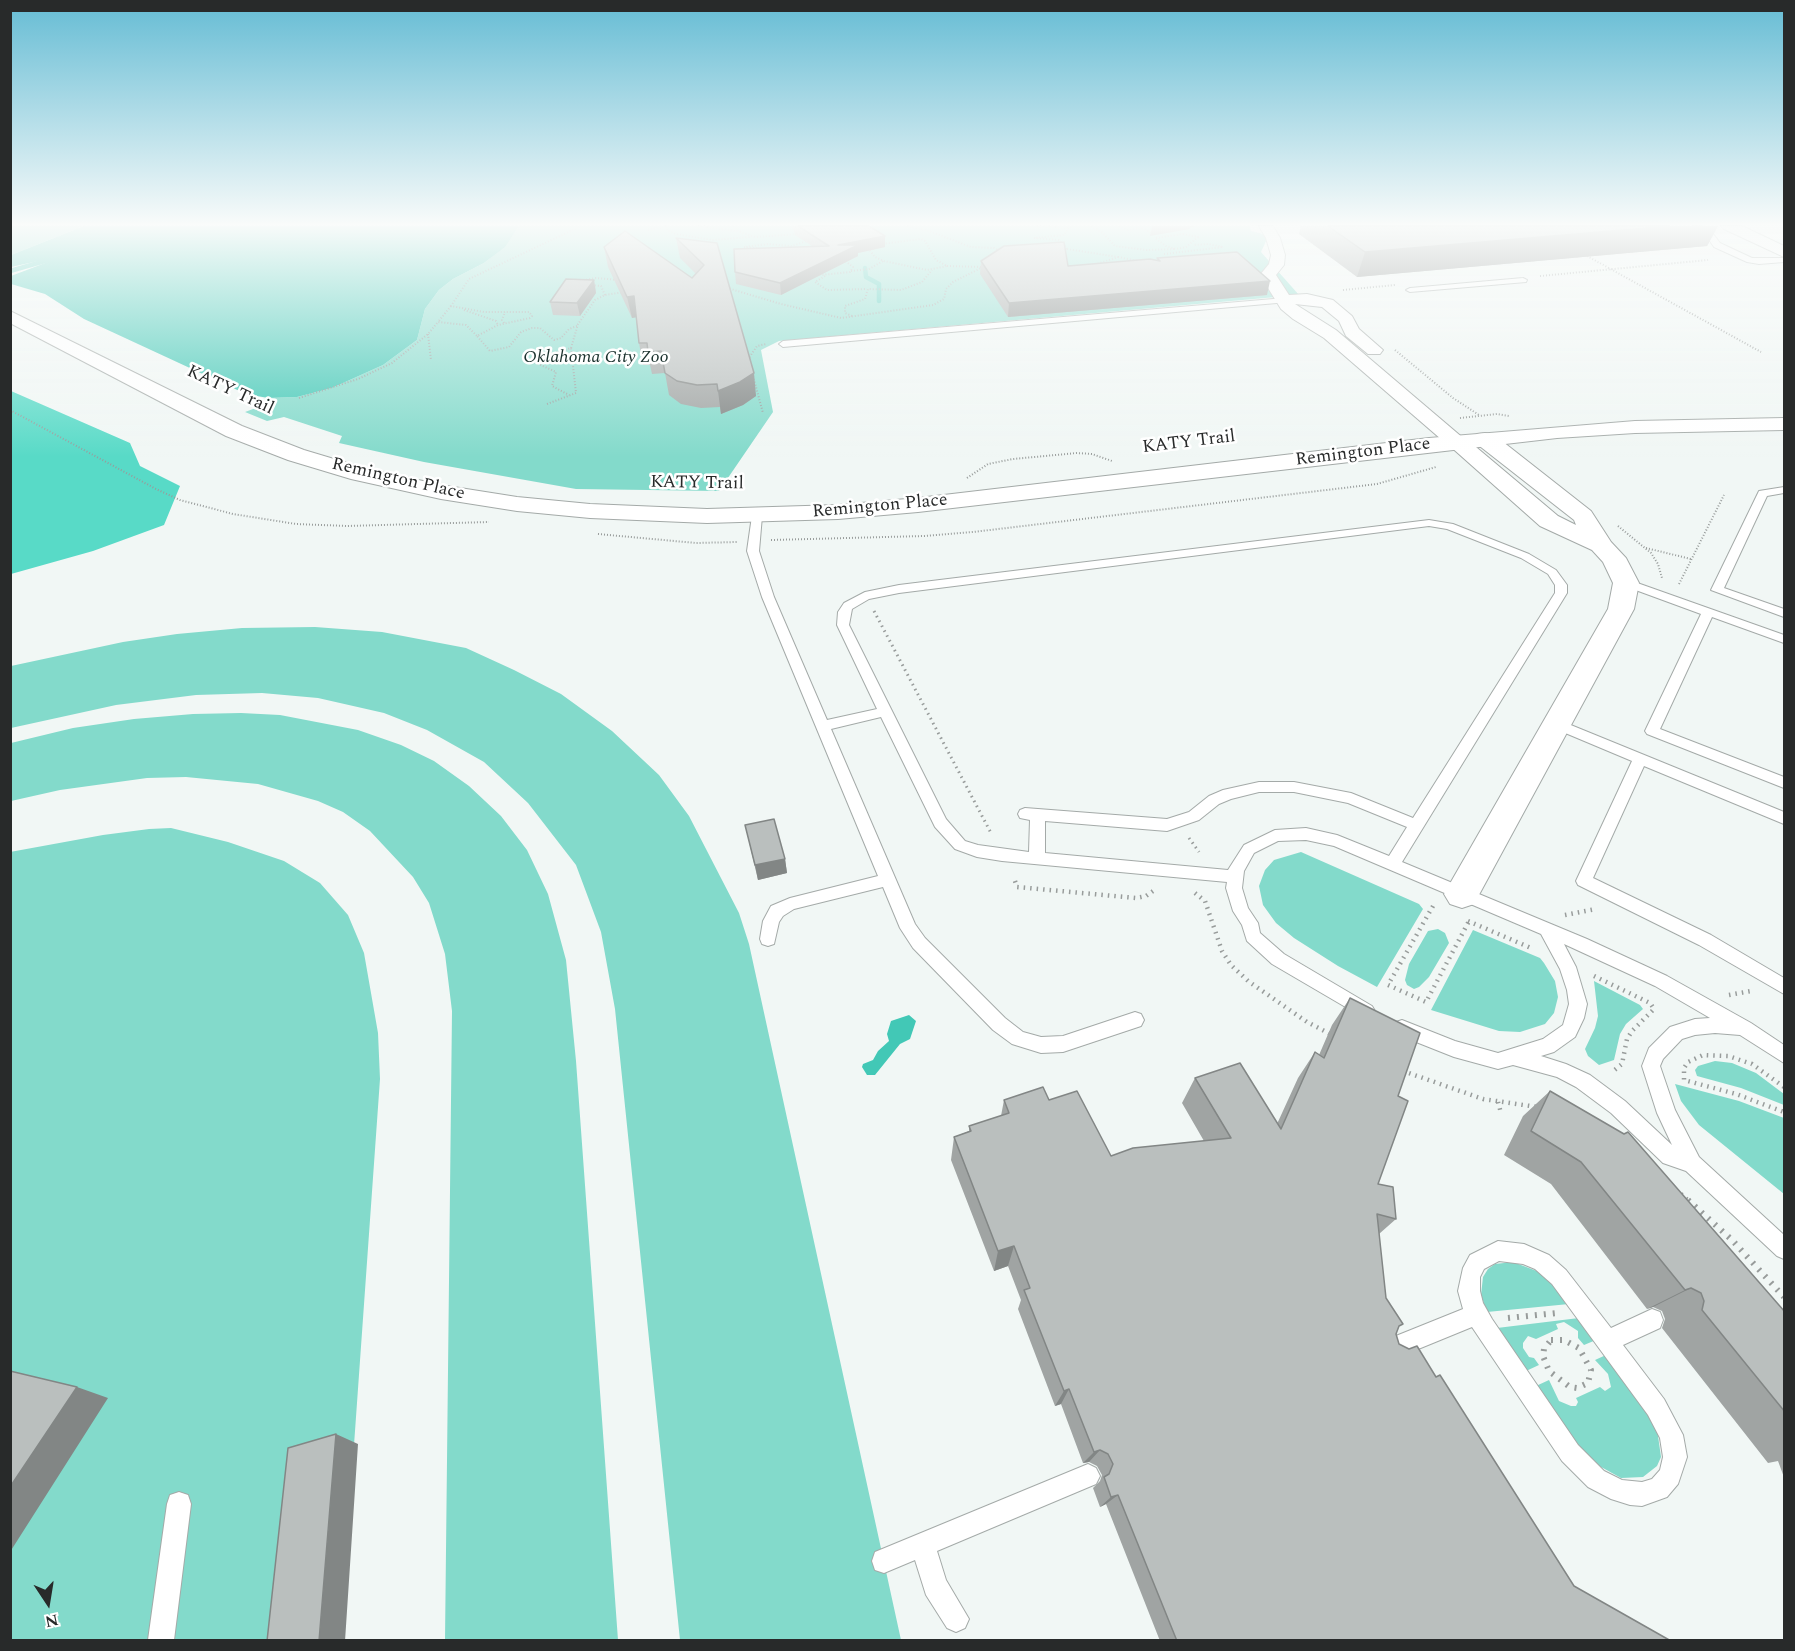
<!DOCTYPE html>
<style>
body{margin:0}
#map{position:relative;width:1795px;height:1651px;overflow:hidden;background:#f1f7f5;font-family:Spectral,serif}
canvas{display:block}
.frame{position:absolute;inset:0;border:12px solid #282a2a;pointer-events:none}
.north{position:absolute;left:18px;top:1573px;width:60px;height:60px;-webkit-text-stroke:4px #fff;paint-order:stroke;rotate:168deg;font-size:16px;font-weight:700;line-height:24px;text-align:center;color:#282a2a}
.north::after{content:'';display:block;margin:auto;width:21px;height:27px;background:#282a2a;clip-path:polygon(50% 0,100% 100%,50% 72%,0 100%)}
</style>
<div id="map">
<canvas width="1795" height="1651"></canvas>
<div class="frame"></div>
<div class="north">N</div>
</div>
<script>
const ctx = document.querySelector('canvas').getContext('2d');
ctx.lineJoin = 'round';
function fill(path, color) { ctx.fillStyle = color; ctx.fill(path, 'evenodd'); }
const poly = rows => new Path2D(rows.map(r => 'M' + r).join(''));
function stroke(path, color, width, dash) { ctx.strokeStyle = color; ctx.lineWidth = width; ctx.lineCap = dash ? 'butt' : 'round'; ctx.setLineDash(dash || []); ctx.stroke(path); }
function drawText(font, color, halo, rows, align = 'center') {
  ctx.font = font + ' Spectral,serif'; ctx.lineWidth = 5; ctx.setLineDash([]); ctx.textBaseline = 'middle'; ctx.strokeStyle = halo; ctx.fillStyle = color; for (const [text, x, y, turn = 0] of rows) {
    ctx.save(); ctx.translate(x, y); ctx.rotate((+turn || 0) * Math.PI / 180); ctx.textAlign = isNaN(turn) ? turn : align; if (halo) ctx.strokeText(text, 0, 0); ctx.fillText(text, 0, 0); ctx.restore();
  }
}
const green = poly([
 [11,226,84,226,11,255],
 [519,226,1250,226,1251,231,1263,234,1267,239,1261,252,1299,295,779,341,761,350,773,412,719,491,576,489,424,462,339,443,342,436,284,417,267,421,245,412,261,406,268,398,297,397,332,388,383,365,417,340,425,309,439,290,453,279,484,263,504,247],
 [315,627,382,632,466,648,514,670,561,694,612,731,659,775,689,816,739,913,749,944,901,1640,680,1640,615,1009,601,932,576,865,528,803,484,762,427,730,384,713,318,698,262,693,196,695,116,705,11,728,11,666,123,642,177,634,242,628],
 [241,713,280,715,358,730,401,745,434,761,469,786,501,816,527,850,548,894,566,960,576,1061,618,1640,445,1640,452,1011,445,954,429,903,413,877,370,831,343,812,318,801,258,784,186,777,147,778,60,790,11,801,11,743,73,728,134,719,193,714],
 [171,828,228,842,284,861,320,883,348,915,364,953,378,1033,380,1079,354,1445,295,1640,11,1640,10,852,103,835,149,829],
 [1301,852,1419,904,1423,909,1377,987,1338,966,1294,938,1276,923,1263,905,1259,886,1265,870,1274,860],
 [1438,929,1445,933,1449,943,1429,977,1419,987,1414,989,1407,985,1405,980,1409,964,1428,931],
 [1473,930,1540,958,1544,963,1555,981,1558,997,1554,1013,1545,1024,1520,1032,1499,1031,1431,1010],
 [1594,981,1640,1005,1643,1009,1626,1024,1620,1034,1614,1060,1599,1065,1588,1056,1585,1049,1595,1028,1598,1016],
 [1715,1061,1732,1063,1756,1073,1784,1094,1784,1105,1741,1088,1697,1076,1695,1070,1698,1066],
 [1675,1084,1739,1101,1784,1118,1784,1194,1699,1125,1681,1101],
 [1513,1262,1542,1273,1569,1304,1487,1312,1481,1295,1483,1277,1488,1269,1495,1264],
 [1579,1318,1596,1340,1584,1345,1578,1338,1578,1331,1564,1322,1556,1324,1558,1329,1536,1339,1528,1336,1523,1343,1523,1348,1529,1357,1534,1358,1539,1365,1526,1371,1497,1328],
 [1606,1355,1650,1413,1657,1429,1661,1457,1657,1466,1643,1477,1621,1478,1594,1463,1583,1453,1536,1386,1549,1380,1559,1401,1571,1406,1576,1406,1578,1402,1576,1398,1600,1387,1605,1391,1611,1387,1608,1374,1595,1360]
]);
const forest = poly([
 [11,391,130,443,140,466,180,486,164,525,93,551,11,574]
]);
const water = poly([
 [84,226,519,226,505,247,484,263,453,279,439,290,425,309,417,340,383,365,332,388,297,397,268,398,246,394,84,319,45,294,11,284,11,276,66,255,11,267,11,255],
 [909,1015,916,1021,910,1039,900,1044,875,1075,867,1075,862,1067,863,1064,873,1060,878,1051,889,1041,887,1034,891,1021]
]);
const stream = poly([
 [865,268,866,277,879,284,879,301],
 [10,271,66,255]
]);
const pathFar3 = poly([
 [666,226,667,230,676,234,712,240,750,237],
 [698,226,737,231],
 [733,226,738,231,755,237,798,234],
 [907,226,929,231,971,247,994,248,1003,252],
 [1037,226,1068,228],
 [1091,226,1103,233,1115,246,1147,250,1176,249],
 [1119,226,1128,230,1142,228,1152,233],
 [648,230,669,226],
 [1183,234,1198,237,1186,247,1176,249,1166,246,1155,238,1183,234],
 [757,248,744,247,768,244,792,246,809,240],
 [868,248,875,257,884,261,927,270,947,266,936,260,925,241,921,239,881,244],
 [1061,249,1067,249,1059,240,1034,238,1064,235,1068,228,1074,226],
 [1067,249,1118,257,1094,265],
 [790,252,814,259,844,260,853,267,850,272,821,275,799,269,777,267,768,263,773,255,790,252],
 [1164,254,1223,247,1208,244,1193,245],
 [1587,256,1761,352],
 [1118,257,1138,261],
 [947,266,982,267],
 [851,271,869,269,883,261],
 [825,276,815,282,827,290,867,289],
 [1540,276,1708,260],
 [724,287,781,304,841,318,933,305,944,299,946,289,953,282,983,267],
 [1343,290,1395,285],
 [605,295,601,286,588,285,585,280,596,278,618,280],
 [451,306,438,322,466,325,477,336],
 [464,310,496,321,498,325],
 [852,316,845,313,845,306,865,299,868,289,901,290,922,282,932,270],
 [504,323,502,320,505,312],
 [577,326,569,329,561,338,554,340,540,328,532,328,521,332,509,347,490,351,477,336,498,325,530,318,532,316,529,312,484,312,451,306,469,279,581,226],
 [428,334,431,360],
 [1395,350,1453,398,1479,415],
 [528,361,571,348,578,324,595,300,605,295,624,292],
 [532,361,556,372,552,386,569,395],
 [750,363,749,358,757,346,766,344],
 [753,376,763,413],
 [299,398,358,379,392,363,428,334,438,322],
 [547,404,576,393,571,348],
 [10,410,156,489,180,500,233,514,296,524,347,526,489,522],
 [1460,418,1497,414,1509,416],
 [967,478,988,464,1013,459,1077,453,1092,454,1112,461],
 [1618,526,1651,553,1658,564,1662,578],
 [598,534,696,543,737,542],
 [771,540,924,536,973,532,1377,484,1436,467],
 [1646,548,1691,559],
 [1679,584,1724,495]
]);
const pathFar2 = poly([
 [874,611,991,833],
 [1189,838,1199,852]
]);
const pathFar1 = poly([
 [1015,881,1017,887,1136,898,1146,896,1156,889],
 [1195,893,1205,901,1222,951,1231,965,1248,981,1307,1022,1332,1035],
 [1433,906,1388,985,1426,1002,1469,921],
 [1565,915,1596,909],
 [1468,921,1531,948],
 [1594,976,1650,1003,1654,1009,1632,1031,1627,1039,1622,1064,1612,1072],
 [1729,995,1751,991],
 [1403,1071,1483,1099,1537,1107],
 [1784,1087,1752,1064,1728,1056,1703,1055,1688,1062,1684,1068,1684,1080,1736,1094,1784,1112],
 [1498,1102,1501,1113],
 [1681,1194,1690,1202]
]);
const path = poly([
 [1688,1200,1732,1240,1784,1297],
 [1508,1318,1557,1313],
 [1551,1340,1564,1340,1579,1348,1591,1370,1588,1383,1577,1388,1570,1387,1549,1371,1543,1356,1544,1349,1551,1340]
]);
const service = poly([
 [1693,226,1701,226,1711,231,1720,243,1752,258,1784,258,1784,262,1759,264,1747,262,1714,247,1705,234,1693,226],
 [1523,278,1527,280,1526,282,1410,292,1406,290,1410,288,1523,278],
 [1285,298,1289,300,1288,302,783,347,779,344,783,341,1285,298],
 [1784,487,1784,493,1767,496,1724,588,1784,609,1784,617,1711,590,1759,491,1784,487],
 [757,513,762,516,759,551,774,597,827,720,877,709,837,625,838,612,844,603,865,592,899,585,1429,520,1453,524,1529,554,1556,570,1567,585,1567,593,1402,862,1587,939,1667,976,1751,1023,1784,1045,1784,1063,1740,1035,1715,1033,1695,1035,1682,1039,1663,1059,1660,1066,1675,1110,1699,1157,1784,1235,1784,1259,1777,1256,1686,1171,1663,1163,1611,1113,1576,1087,1557,1077,1513,1065,1498,1069,1454,1057,1396,1034,1393,1028,1396,1022,1402,1020,1455,1041,1498,1053,1543,1039,1563,1025,1569,1004,1567,990,1560,969,1541,934,1334,846,1306,840,1278,841,1254,853,1244,871,1242,888,1248,908,1258,923,1260,933,1284,954,1372,1006,1375,1011,1372,1016,1366,1019,1272,964,1247,941,1242,925,1233,911,1226,888,1227,882,1002,861,977,857,955,849,935,827,881,717,831,729,915,924,925,938,1005,1018,1023,1032,1041,1037,1063,1036,1135,1012,1141,1014,1144,1020,1141,1026,1063,1052,1041,1053,1012,1044,993,1030,913,948,900,928,883,887,794,909,783,916,779,922,774,944,768,946,762,944,760,939,763,921,771,906,790,898,878,876,762,597,747,551,752,516,757,513],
 [1429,526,1447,529,1521,558,1548,574,1555,585,1555,593,1413,818,1351,793,1294,782,1259,782,1223,790,1209,796,1189,812,1167,819,1025,808,1020,810,1018,814,1020,818,1030,820,1029,852,978,845,965,841,946,819,849,625,852,609,869,599,899,593,1429,526],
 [1259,792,1294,792,1348,803,1407,827,1389,856,1337,835,1306,828,1275,830,1244,845,1228,870,1045,853,1045,821,1167,831,1199,820,1219,804,1231,799,1259,792],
 [1564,944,1655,986,1710,1018,1695,1019,1670,1027,1649,1048,1642,1066,1657,1113,1672,1145,1625,1101,1590,1075,1566,1064,1541,1056,1554,1052,1575,1037,1584,1018,1587,1004,1576,967,1564,944],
 [1626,579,1784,635,1784,643,1712,617,1660,729,1784,777,1784,788,1647,734,1645,731,1701,614,1622,585,1622,581,1626,579],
 [1556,719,1784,812,1784,824,1644,766,1593,878,1711,935,1784,978,1784,994,1699,945,1578,885,1576,881,1632,761,1551,727,1549,724,1556,719],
 [1498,1241,1524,1244,1549,1255,1566,1270,1611,1328,1652,1309,1660,1312,1663,1320,1660,1328,1623,1345,1664,1399,1683,1435,1687,1457,1678,1484,1667,1497,1642,1506,1630,1505,1611,1499,1588,1487,1562,1461,1472,1327,1384,1363,1376,1360,1373,1352,1376,1344,1463,1309,1458,1291,1463,1268,1470,1255,1498,1241],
 [1499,1261,1523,1264,1535,1269,1552,1284,1648,1415,1660,1438,1663,1457,1660,1470,1652,1479,1642,1482,1622,1480,1604,1471,1578,1445,1492,1319,1483,1303,1480,1291,1480,1277,1484,1269,1499,1261],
 [1088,1464,1096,1468,1100,1476,1096,1484,937,1551,946,1580,969,1619,965,1628,956,1632,947,1628,926,1595,915,1560,884,1573,875,1570,872,1561,875,1552,1088,1464],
 [179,1492,188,1495,191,1504,174,1640,148,1640,167,1504,170,1495,179,1492]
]);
const minor = poly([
 [1259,226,1273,226,1280,238,1285,255,1284,265,1276,275,1289,295,1307,294,1333,300,1352,316,1359,329,1383,350,1380,354,1368,354,1346,336,1339,321,1322,307,1295,304,1336,330,1463,438,1466,442,1463,446,1449,446,1324,338,1293,319,1281,309,1260,275,1269,264,1271,255,1266,238,1259,226]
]);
const tertiary = poly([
 [1485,433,1493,434,1591,511,1611,542,1626,558,1639,583,1634,609,1474,904,1462,908,1450,904,1444,894,1608,609,1613,583,1603,562,1592,550,1540,526,1451,447,1454,442,1462,440,1470,442,1558,516,1576,525,1574,520,1477,444,1474,439,1477,434,1485,433]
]);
const secondary = poly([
 [1721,226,1742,226,1784,246,1784,257,1724,229,1721,226],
 [10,311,242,426,304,450,364,468,441,485,517,497,590,504,707,509,838,505,918,498,1429,438,1635,421,1784,418,1784,430,1635,433,1557,438,918,512,838,519,707,523,590,518,517,511,441,499,351,479,288,460,226,436,10,323,10,311]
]);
const wall = poly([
 [792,226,869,226,885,247,858,253,858,256,781,295,736,284,735,272,812,246,795,235],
 [1301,226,1718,226,1707,246,1357,277,1299,234],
 [676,238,717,243,756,396,743,405,721,414,720,407,701,408,681,404,669,395,665,373,652,374,650,365,643,365,639,343,636,317,632,318,608,267,604,247,692,278,696,274,680,258],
 [1157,258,1267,295,1008,317,980,274,981,261,1068,266,1157,261],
 [594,280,596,293,580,316,553,315,550,302],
 [745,825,785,859,787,873,758,880],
 [1350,998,1398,1096,1378,1184,1396,1219,1379,1234,1386,1298,1398,1326,1396,1334,1399,1344,1436,1377,1574,1586,1671,1641,1160,1641,1106,1504,1100,1507,1093,1488,1100,1481,1102,1475,1097,1466,1089,1462,1083,1463,1061,1404,1055,1406,1018,1309,1021,1300,1008,1266,994,1271,951,1160,954,1137,969,1131,969,1126,1001,1116,1004,1100,1049,1100,1111,1156,1204,1141,1182,1103,1195,1078,1277,1124,1298,1078,1315,1052,1319,1055,1332,1025],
 [1550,1091,1785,1312,1785,1480,1778,1461,1768,1463,1662,1328,1665,1319,1662,1311,1653,1307,1647,1309,1551,1184,1504,1155,1523,1116]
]);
const shadedWall = poly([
 [1152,226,1195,226,1190,228,1190,229,1150,236],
 [1669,226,1718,226,1707,246,1357,277,1365,252],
 [885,236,885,247,858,253,858,256,781,295,780,283,838,245],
 [594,280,596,293,580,316,577,303],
 [1270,281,1267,295,1008,317,1009,303],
 [634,296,638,317,632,318,627,297],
 [754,373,756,396,743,405,721,414,718,391],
 [785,859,787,873,758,880,755,865],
 [1014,1246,1008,1266,994,1271,998,1251],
 [1691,1288,1653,1307,1647,1309,1685,1290],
 [77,1387,108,1398,10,1552,10,1487],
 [1069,1389,1061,1404,1055,1406,1064,1391],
 [336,1434,358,1444,345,1641,319,1641],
 [1100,1450,1089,1462,1083,1463,1094,1452],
 [1118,1495,1106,1504,1100,1507,1111,1497]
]);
const building = poly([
 [798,226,869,226,885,236,838,245,858,245,780,283,735,272,734,249,829,246,798,226],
 [1328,226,1669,226,1365,252,1328,226],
 [625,231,692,278,704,265,676,238,717,243,754,373,740,382,718,391,717,384,697,385,677,381,665,373,661,351,648,352,647,343,639,343,634,296,627,297,604,247,625,231],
 [1064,242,1068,266,1150,259,1160,261,1157,258,1237,252,1270,281,1009,303,981,261,1004,246,1064,242],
 [566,279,594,280,577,303,550,302,566,279],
 [774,819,785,859,755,865,745,825,774,819],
 [1350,998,1420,1033,1398,1096,1408,1101,1378,1184,1393,1187,1396,1219,1377,1214,1386,1298,1403,1324,1399,1326,1396,1334,1399,1344,1409,1349,1417,1346,1436,1377,1440,1375,1574,1586,1671,1641,1177,1641,1118,1495,1111,1497,1104,1477,1109,1474,1113,1464,1108,1454,1100,1450,1094,1452,1069,1389,1064,1391,1024,1290,1030,1288,1014,1246,998,1251,954,1137,971,1131,969,1126,1009,1113,1004,1100,1043,1087,1049,1100,1077,1091,1111,1156,1133,1148,1231,1138,1195,1078,1240,1063,1281,1129,1315,1052,1324,1058,1350,998],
 [1550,1091,1624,1134,1628,1132,1785,1312,1785,1412,1702,1310,1704,1301,1701,1293,1691,1288,1685,1290,1581,1162,1531,1131,1550,1091],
 [10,1371,77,1387,10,1487,10,1371],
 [336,1434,319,1641,267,1641,288,1448,336,1434]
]);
const farParknames = [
 ["Oklahoma City Zoo",596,358]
];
const farStreetnames = [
 ["KATY Trail",230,391,25],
 ["KATY Trail",1189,443,-7],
 ["Remington Place",1363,453,-7],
 ["Remington Place",398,480,13],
 ["KATY Trail",697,484,1],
 ["Remington Place",880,507,-5]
];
fill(green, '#83dacb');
fill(forest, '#58dac7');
fill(water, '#42c8b6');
stroke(stream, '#42c8b6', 4.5);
stroke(service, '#a4aaa8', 2);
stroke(minor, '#a4aaa8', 2);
stroke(tertiary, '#a4aaa8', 2);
stroke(secondary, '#a4aaa8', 2);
stroke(pathFar3, '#989c9b', 2, [1, 2]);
stroke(pathFar2, '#989c9b', 3, [1.5, 4]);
stroke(pathFar1, '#989c9b', 4.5, [1.5, 5]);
stroke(path, '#989c9b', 6, [2, 7]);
fill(service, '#fff');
fill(minor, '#fff');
fill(tertiary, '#fff');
fill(secondary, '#fff');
fill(wall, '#a0a4a3');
fill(shadedWall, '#828685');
fill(building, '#babfbe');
stroke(building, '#828685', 1.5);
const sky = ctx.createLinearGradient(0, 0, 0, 457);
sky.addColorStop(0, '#65bcd4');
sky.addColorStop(0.49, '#f9fbfa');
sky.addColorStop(1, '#f9fbfa00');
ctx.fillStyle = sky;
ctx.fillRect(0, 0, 1795, 457);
drawText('italic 18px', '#1a312d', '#fff', farParknames);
drawText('18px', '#282a2a', '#fff', farStreetnames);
</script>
